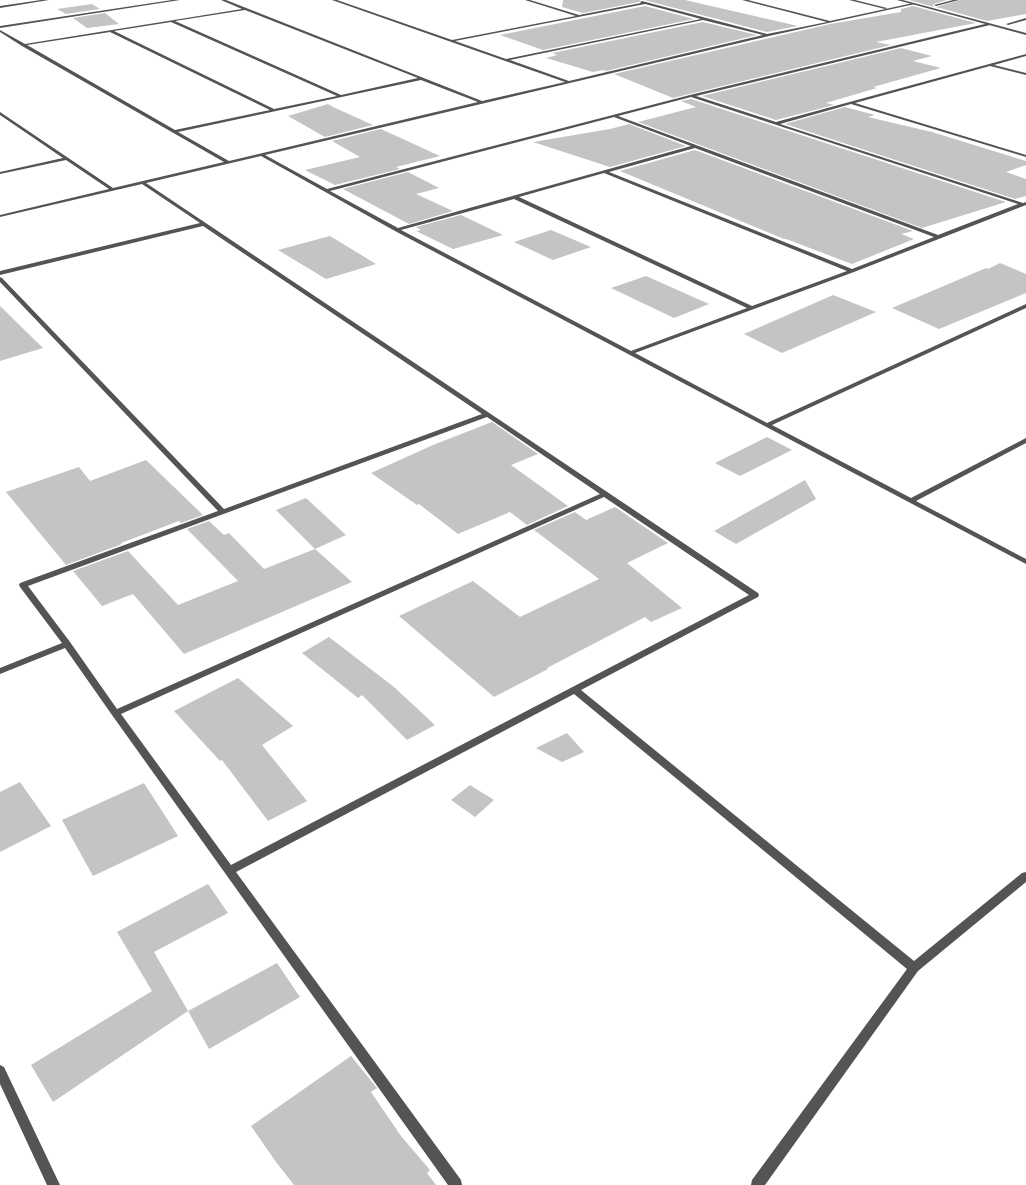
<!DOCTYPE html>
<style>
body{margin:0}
canvas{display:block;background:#fff}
</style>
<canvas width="1026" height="1185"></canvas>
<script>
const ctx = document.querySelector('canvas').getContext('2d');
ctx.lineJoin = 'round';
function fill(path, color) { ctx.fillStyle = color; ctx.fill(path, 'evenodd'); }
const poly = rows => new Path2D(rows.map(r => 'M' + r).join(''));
const building = poly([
 [563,0,641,0,639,2,583,13,562,7],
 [644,0,685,0,798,26,767,32],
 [909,0,947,0,934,4,933,5,934,7],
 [960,0,1026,0,1026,14,987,21,936,7],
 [92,4,100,9,66,14,57,9],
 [645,6,694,19,543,50,500,35],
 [913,6,976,23,876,42,891,45,673,98,614,74,830,24,901,12,901,9],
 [105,13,119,24,87,28,73,18],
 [703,22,757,35,606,71,603,70,593,72,546,58,557,55,552,53],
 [901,48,932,56,913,61,941,68,873,87,877,88,826,103,834,105,776,120,702,96],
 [691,99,1006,202,922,228,638,122,696,107,681,101],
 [328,104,333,107,373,125,325,137,288,116],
 [845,107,875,115,868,117,932,132,1026,161,1026,165,1006,172,1026,179,1026,196,1015,199,785,124],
 [629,124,686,146,610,167,533,142,610,129],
 [381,129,440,156,396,167,400,169,335,185,305,170,360,157,332,141],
 [695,150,913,231,901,234,914,239,852,264,786,239,784,239,620,171],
 [408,172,439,188,416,194,453,211,409,224,343,189],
 [461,215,503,235,453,249,416,231,421,230,416,227],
 [551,230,591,247,553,260,514,242],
 [330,236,376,264,326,279,278,250],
 [1000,263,1026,274,1026,293,939,329,892,308,986,268,988,269],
 [646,276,709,304,674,318,611,288],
 [833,295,876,312,782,353,744,334],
 [0,306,43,348,0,361],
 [492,422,538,454,511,465,568,506,527,525,510,512,458,534,419,504,417,505,371,473,433,445],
 [767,437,792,450,740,476,715,463],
 [146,460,203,515,181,523,179,521,121,543,122,544,66,565,6,492,79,467,90,481],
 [805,480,816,499,736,544,714,531],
 [306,498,346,535,315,549,276,510],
 [615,507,668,543,627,563,682,608,651,622,645,617,547,668,548,669,494,697,399,616,473,581,520,617,599,579,534,530,575,512,586,520],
 [209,521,224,535,229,533,264,569,315,549,352,582,184,654,133,594,102,606,73,571,128,551,178,605,238,581,187,529],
 [329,637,394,687,435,725,407,740,362,695,358,698,302,653],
 [238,678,293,726,262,745,307,801,268,821,222,760,220,761,174,711],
 [567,733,584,752,562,762,536,748],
 [20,782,51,826,0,852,0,792],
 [144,783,178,836,93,876,62,820],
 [470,785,494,800,475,817,451,800],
 [208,884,228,913,154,952,188,1011,53,1102,31,1065,152,991,117,932],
 [277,963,300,997,209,1049,188,1011],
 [351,1056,377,1088,371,1092,401,1136,430,1170,427,1173,436,1185,294,1185,276,1162,251,1126]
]);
const minor = poly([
 [172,0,180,0,0,28,0,26,172,0],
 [221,0,226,0,482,101,565,82,332,0,337,0,452,40,576,16,525,0,530,0,579,15,641,3,640,2,642,1,767,34,827,22,742,0,748,0,830,21,913,3,915,4,769,36,265,155,327,189,690,95,989,23,990,25,696,96,776,122,1026,54,1026,56,994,65,1026,73,1026,75,990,66,855,103,1026,155,1026,157,851,104,780,124,1023,203,1026,202,1026,205,854,272,635,353,767,423,1026,304,1026,308,772,425,911,498,1026,438,1026,443,916,501,1026,559,1026,564,395,231,261,156,146,183,758,593,759,595,758,597,581,690,914,961,1022,873,1026,872,1026,882,918,971,765,1185,751,1185,752,1180,907,969,574,694,236,872,461,1180,462,1185,448,1185,112,715,65,648,0,674,0,668,62,643,20,587,19,585,20,583,218,511,0,282,0,277,2,278,224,509,482,414,203,226,0,275,0,271,200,223,142,184,0,217,0,215,109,189,66,160,0,174,0,172,63,158,0,115,0,112,113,188,224,162,22,46,0,32,0,30,25,44,242,9,221,0],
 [645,4,701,19,506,59,455,41,645,4],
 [245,10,418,78,341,95,175,21,245,10],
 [703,20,763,35,569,81,510,60,703,20],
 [171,22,337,96,274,109,114,31,171,22],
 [110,32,270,110,175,130,27,45,110,32],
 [421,80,478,102,229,161,178,132,421,80],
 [691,97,1018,204,938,235,618,116,691,97],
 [614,117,691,146,398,228,330,191,614,117],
 [695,148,934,237,852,269,609,172,695,148],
 [604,173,847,271,752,306,519,197,604,173],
 [514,199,747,308,631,351,401,230,514,199],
 [487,417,600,494,117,709,70,642,28,586,487,417],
 [604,497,749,595,231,865,121,714,604,497],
 [849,0,855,0,887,8,885,9,849,0],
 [953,0,959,0,936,6,934,5,953,0],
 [1026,18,1026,20,1008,25,1006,24,1026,18],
 [0,1065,4,1067,60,1185,47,1185,0,1084,0,1065]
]);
const tertiary = poly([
 [41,0,49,0,0,8,0,6,41,0],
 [897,0,903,0,1026,33,1026,35,897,0]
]);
fill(building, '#c4c4c4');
fill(minor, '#545454');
fill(tertiary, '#545454');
</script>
